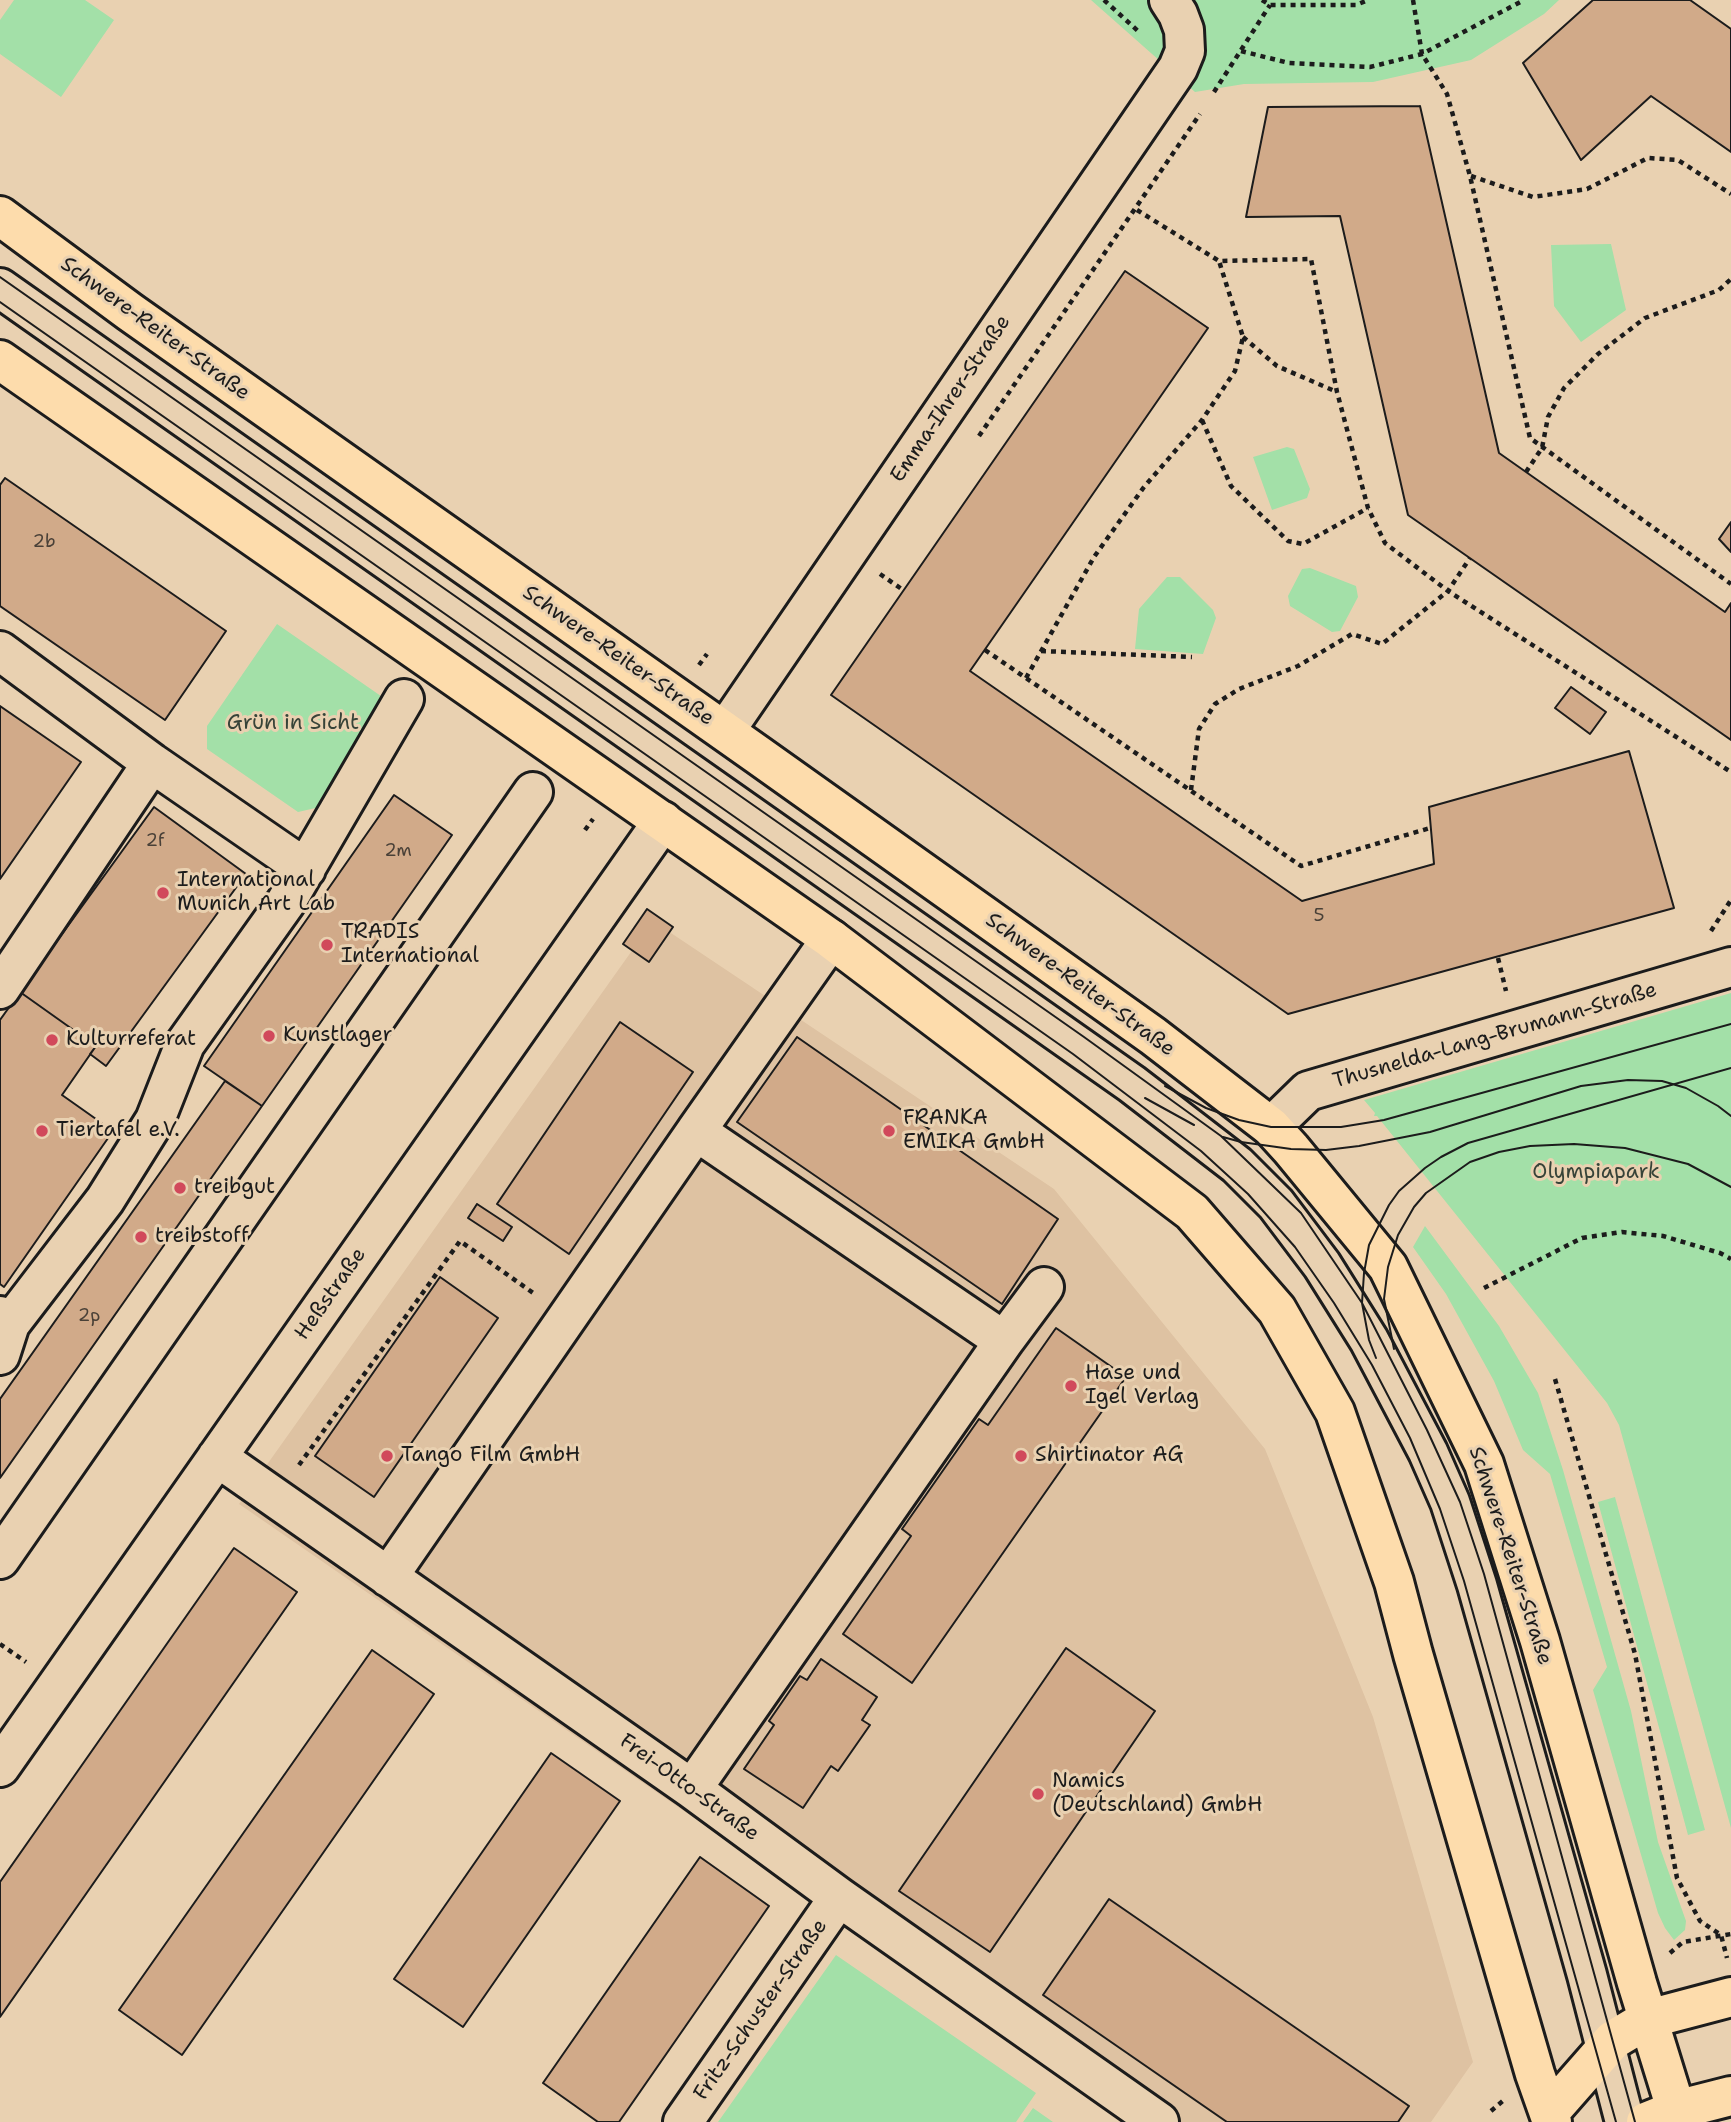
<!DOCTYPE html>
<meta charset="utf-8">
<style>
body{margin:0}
canvas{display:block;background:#e9d1b1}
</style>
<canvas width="1731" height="2122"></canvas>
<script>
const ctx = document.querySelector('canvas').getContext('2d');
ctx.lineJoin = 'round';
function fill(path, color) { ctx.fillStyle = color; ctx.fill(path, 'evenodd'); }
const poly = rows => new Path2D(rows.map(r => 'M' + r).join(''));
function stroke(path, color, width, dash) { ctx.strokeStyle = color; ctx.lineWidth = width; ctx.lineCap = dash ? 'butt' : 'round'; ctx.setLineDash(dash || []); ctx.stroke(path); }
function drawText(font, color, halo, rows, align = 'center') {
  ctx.font = font + ' "Shantell Sans",sans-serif'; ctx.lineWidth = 6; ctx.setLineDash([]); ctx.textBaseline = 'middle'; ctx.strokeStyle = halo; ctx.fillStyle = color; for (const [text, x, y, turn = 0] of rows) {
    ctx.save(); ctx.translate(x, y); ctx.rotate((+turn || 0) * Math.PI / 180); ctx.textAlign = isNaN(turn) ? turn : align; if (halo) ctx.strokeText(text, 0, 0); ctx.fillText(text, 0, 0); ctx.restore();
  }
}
const built = poly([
 [653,921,1054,1189,1265,1449,1373,1717,1473,2062,1431,2122,1120,2122,907,1965,239,1504]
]);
const green = poly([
 [14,0,85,0,114,20,61,97,0,54,0,20],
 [1091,0,1559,0,1544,14,1471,60,1373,82,1244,84,1195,92],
 [1611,244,1626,310,1581,342,1554,306,1551,245],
 [1287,447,1294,449,1310,489,1307,498,1272,510,1253,457],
 [1310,568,1356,586,1358,597,1340,631,1332,632,1290,606,1288,596,1302,569],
 [1167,577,1180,577,1213,610,1216,618,1203,654,1135,649,1139,609],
 [277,624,391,703,320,807,298,812,207,749,207,726],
 [1731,993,1731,1828,1619,1425,1607,1403,1377,1116,1374,1116,1375,1113,1364,1100],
 [1425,1226,1499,1326,1538,1393,1563,1470,1631,1711,1658,1842,1686,1921,1685,1930,1674,1940,1665,1928,1658,1913,1593,1690,1607,1667,1550,1474,1523,1450,1494,1381,1446,1294,1413,1247],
 [1615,1497,1705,1830,1688,1835,1598,1502],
 [836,1955,1036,2093,1016,2122,718,2122],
 [1033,2108,1053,2122,1023,2122]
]);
const building = poly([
 [1593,0,1690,0,1731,29,1731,152,1651,96,1581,160,1523,63,1593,0],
 [1420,106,1499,453,1725,612,1731,603,1731,740,1408,515,1340,216,1246,217,1268,107,1420,106],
 [1125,271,1208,328,970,671,1302,901,1434,864,1429,807,1629,751,1674,908,1288,1014,831,695,1125,271],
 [5,478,226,631,165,720,0,606,0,485,5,478],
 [1731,522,1731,552,1719,539,1731,522],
 [1571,687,1606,712,1590,734,1555,708,1571,687],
 [0,706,81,762,0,879,0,706],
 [394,795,452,835,262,1106,204,1066,394,795],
 [154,807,246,874,106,1066,90,1054,96,1046,20,992,154,807],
 [647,909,673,927,649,962,623,944,647,909],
 [20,992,96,1046,62,1095,113,1131,4,1287,0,1284,0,1020,20,992],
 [620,1022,693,1072,569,1254,497,1204,620,1022],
 [797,1037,1058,1219,1002,1304,737,1122,797,1037],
 [225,1081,262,1106,0,1478,0,1399,225,1081],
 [477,1204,512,1227,503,1241,468,1218,477,1204],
 [440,1277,498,1318,374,1497,315,1456,440,1277],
 [1056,1328,1126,1377,912,1683,843,1634,911,1536,902,1529,979,1419,988,1425,1056,1328],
 [234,1548,297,1592,0,2017,0,1882,234,1548],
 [1066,1648,1155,1711,990,1952,899,1891,1066,1648],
 [372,1650,434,1694,182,2055,119,2010,372,1650],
 [821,1659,877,1697,862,1720,870,1725,838,1771,831,1766,803,1808,744,1769,774,1725,769,1721,800,1676,807,1680,821,1659],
 [551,1753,620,1801,463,2027,394,1979,551,1753],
 [700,1857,769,1906,619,2122,598,2122,543,2083,700,1857],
 [1109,1899,1409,2106,1398,2122,1227,2122,1043,1995,1109,1899]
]);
const path = poly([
 [1104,0,1138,31],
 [1262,0,1270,5,1356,5,1368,0],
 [1413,0,1422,54,1447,94,1470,176,1530,438,1731,584],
 [1241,51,1289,63,1370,67,1422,54,1524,0],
 [1214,92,1270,5],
 [1471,176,1533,197,1587,189,1648,158,1678,160,1731,194],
 [1137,210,1219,261,1311,259,1337,392,1368,508,1385,543,1448,591,1731,772],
 [1243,337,1277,366,1337,392],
 [1202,420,1231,486,1288,541,1303,544,1368,508],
 [979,436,1200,114],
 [1526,472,1542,448,1548,417,1564,388,1598,354,1645,318,1719,290,1731,279],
 [880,574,903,590],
 [985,650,1301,866,1430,828],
 [1041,651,1192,657],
 [699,665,707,654],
 [1026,678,1094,557,1144,487,1202,420,1235,371,1243,337,1219,261],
 [1191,790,1199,729,1215,704,1239,689,1298,666,1352,634,1382,644,1448,591,1470,558],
 [585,830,593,819],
 [1711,931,1731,900],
 [1498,958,1506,991],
 [1484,1288,1582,1238,1622,1232,1663,1236,1720,1253,1731,1259],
 [1555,1379,1635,1654,1677,1878,1700,1921,1721,1935,1727,1958],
 [299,1465,460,1241,536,1295],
 [0,1644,26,1662],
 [1670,1953,1683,1942,1731,1934],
 [1491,2111,1504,2100]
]);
const minor = poly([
 [0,288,1132,1084,1237,1165,1276,1204,1322,1265,1369,1340,1428,1452,1450,1502,1477,1585,1587,1975,1625,2122],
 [0,651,152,763,306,869],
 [725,731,1178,68,1185,51,1184,30,1178,14,1169,0],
 [0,989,152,763],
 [1271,1127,1308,1091,1731,967],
 [696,1131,831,939],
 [0,1316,10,1324,105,1200,155,1120,185,1044,286,902,404,699],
 [1004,1341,1044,1287],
 [0,1355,10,1324],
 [217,1457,692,1789,839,1897,1159,2122],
 [0,1559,533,792],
 [388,1577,696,1131,1004,1341,692,1789],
 [0,1767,663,821],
 [683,2122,839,1897]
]);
const major = poly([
 [0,216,130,312,758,755,1153,1036,1271,1127,1291,1149,1388,1267,1484,1464,1540,1641,1637,1983,1680,2122],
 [0,360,831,939,1192,1212,1277,1310,1335,1412,1394,1582,1413,1654,1535,2074,1552,2122],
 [1549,2113,1613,2040,1648,2019,1731,1997],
 [1646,2122,1676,2110,1731,2096]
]);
const tram = poly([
 [0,277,1084,1037,1221,1136,1301,1213,1362,1303,1427,1430,1460,1502,1484,1574,1635,2122],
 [0,302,1073,1054,1201,1151,1248,1194,1295,1247,1334,1303,1372,1365,1410,1438,1440,1509,1464,1581,1616,2122],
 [1165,1086,1206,1108,1239,1120,1271,1127,1341,1127,1384,1120,1731,1024],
 [1145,1098,1194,1125],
 [1223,1137,1241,1142,1291,1149,1326,1150,1359,1146,1430,1132,1581,1086,1628,1080,1662,1081,1686,1088,1718,1106,1731,1116],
 [1394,1349,1384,1299,1388,1267,1398,1235,1414,1207,1426,1193,1470,1162,1499,1152,1530,1146,1574,1144,1625,1148,1688,1164,1731,1187],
 [1376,1358,1369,1340,1362,1303,1364,1273,1369,1245,1389,1205,1399,1191,1425,1168,1441,1157,1468,1143,1731,1068]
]);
const markers = [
 [163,893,7,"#d1495b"],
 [327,945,7,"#d1495b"],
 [269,1036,7,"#d1495b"],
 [52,1040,7,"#d1495b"],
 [42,1131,7,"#d1495b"],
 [889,1131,7,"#d1495b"],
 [180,1188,7,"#d1495b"],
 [141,1237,7,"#d1495b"],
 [1071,1386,7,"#d1495b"],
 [387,1456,7,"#d1495b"],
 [1021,1456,7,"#d1495b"],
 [1038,1794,7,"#d1495b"]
];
const numberNames = [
 ["2b",44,542],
 ["2f",155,841],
 ["2m",398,851],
 ["5",1319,916],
 ["2p",89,1316]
];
const streetNames = [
 ["Schwere-Reiter-Straße",155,329,36],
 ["Emma-Ihrer-Straße",951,399,-56],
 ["Schwere-Reiter-Straße",618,656,35],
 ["Schwere-Reiter-Straße",1080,985,36],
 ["Thusnelda-Lang-Brumann-Straße",1495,1036,-16],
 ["Heßstraße",331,1294,-55],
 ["Schwere-Reiter-Straße",1510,1556,72],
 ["Frei-Otto-Straße",689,1788,36],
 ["Fritz-Schuster-Straße",761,2010,-55]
];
const parkNames = [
 ["Grün in Sicht",293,724],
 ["Olympiapark",1596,1173]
];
const poiNames = [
 ["International",177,881],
 ["Munich Art Lab",177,905],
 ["TRADIS",341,933],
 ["International",341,957],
 ["Kunstlager",283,1036],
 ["Kulturreferat",66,1040],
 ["FRANKA",903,1119],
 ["EMIKA GmbH",903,1143],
 ["Tiertafel e.V.",56,1131],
 ["treibgut",194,1188],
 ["treibstoff",155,1237],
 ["Hase und",1085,1374],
 ["Igel Verlag",1085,1398],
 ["Tango Film GmbH",401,1456],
 ["Shirtinator AG",1035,1456],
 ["Namics",1052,1782],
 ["(Deutschland) GmbH",1052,1806]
];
fill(built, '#dec2a2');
fill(green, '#a3e0a8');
fill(building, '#d1aa89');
stroke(building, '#1c1c1c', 2);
stroke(minor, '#1c1c1c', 44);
stroke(major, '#1c1c1c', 44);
stroke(path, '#1c1c1c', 4.5, [5, 5]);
stroke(minor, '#e9d1b1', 38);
stroke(major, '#fddcac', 38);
stroke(tram, '#1c1c1c', 2);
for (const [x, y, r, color] of markers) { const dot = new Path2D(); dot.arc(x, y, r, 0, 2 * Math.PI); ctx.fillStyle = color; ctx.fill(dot); stroke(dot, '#e9d1b1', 2.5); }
drawText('18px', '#494037', null, numberNames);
drawText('21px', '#1c1c1c', '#e9d1b1', streetNames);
drawText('21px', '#374338', '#e9d1b1', parkNames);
drawText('21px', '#1c1c1c', '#e9d1b1', poiNames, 'left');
</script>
